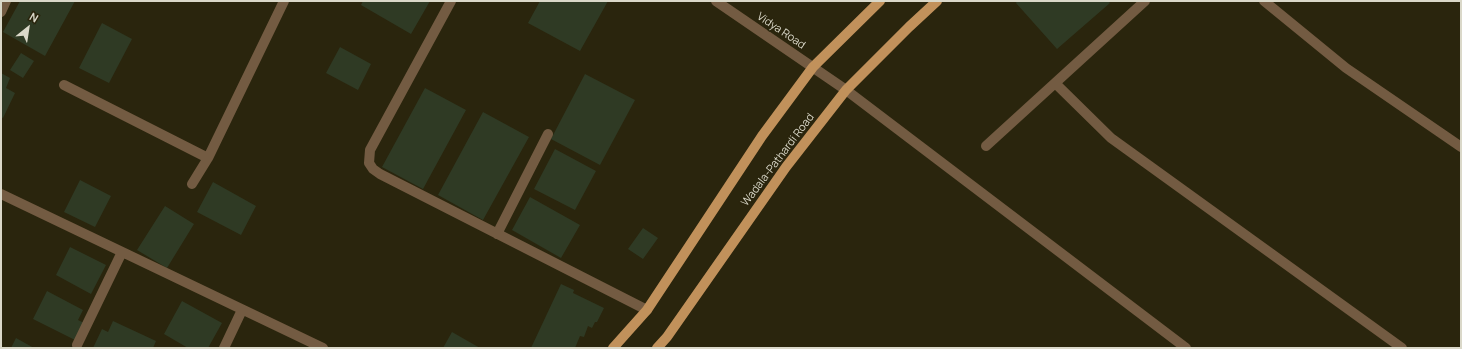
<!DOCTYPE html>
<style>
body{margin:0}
#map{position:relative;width:1462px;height:349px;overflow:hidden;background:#2a250d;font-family:Manrope,sans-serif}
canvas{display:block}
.frame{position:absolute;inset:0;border:2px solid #dad8c9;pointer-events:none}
.north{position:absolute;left:8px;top:8px;width:40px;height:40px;-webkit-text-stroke:3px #2a250d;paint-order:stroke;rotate:30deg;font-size:11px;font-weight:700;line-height:16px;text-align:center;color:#dad8c9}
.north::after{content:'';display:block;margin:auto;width:14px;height:18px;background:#dad8c9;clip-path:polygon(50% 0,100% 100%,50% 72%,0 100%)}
</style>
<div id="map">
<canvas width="1462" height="349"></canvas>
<div class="frame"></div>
<div class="north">N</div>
</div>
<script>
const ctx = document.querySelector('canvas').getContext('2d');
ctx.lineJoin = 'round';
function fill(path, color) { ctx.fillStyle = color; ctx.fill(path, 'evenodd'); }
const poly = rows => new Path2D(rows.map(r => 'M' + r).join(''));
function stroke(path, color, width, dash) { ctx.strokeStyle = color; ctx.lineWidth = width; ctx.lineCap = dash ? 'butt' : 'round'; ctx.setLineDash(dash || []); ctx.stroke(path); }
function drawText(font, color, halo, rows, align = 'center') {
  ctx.font = font + ' Manrope,sans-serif'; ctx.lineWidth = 3; ctx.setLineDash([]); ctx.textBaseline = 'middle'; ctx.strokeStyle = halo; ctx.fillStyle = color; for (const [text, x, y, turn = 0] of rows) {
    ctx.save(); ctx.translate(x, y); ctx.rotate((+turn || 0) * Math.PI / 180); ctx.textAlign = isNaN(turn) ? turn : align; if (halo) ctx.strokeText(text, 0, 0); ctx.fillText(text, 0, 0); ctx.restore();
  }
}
const building = poly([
 [20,1,75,1,45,56,3,32],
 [363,1,430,1,411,34,361,5],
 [540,1,608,1,580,51,528,23],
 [1017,1,1108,1,1110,3,1057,49,1016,3],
 [102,23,132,39,109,83,79,68],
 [340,47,371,64,358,90,326,73],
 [21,53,34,61,23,78,10,70],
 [1,73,10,78,6,88,15,93,3,118,1,117],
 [585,74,635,100,600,165,551,139],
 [425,88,466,110,423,189,382,167],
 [483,112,529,137,483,220,438,195],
 [555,149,596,171,575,210,534,189],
 [80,180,111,196,95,227,64,212],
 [213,182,256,206,241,235,197,212],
 [530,197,580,225,561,258,512,230],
 [165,206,194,224,167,268,137,250],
 [643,228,658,238,643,259,628,249],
 [70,247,106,265,91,294,56,275],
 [561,284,574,290,573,293,604,308,597,322,595,322,592,328,588,326,584,337,580,336,575,348,531,348],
 [47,291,83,310,78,320,84,323,75,340,33,319],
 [182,301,222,323,208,348,188,348,164,334],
 [113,321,156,341,153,348,93,348,102,329,108,332],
 [452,332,480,348,443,348],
 [16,338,34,348,11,348]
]);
const minor = poly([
 [451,1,370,150,369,163,373,169,380,174,647,310],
 [716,1,846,90,1186,348],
 [1264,1,1346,68,1461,147],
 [1,12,6,1],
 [1055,83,1111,138,1402,348],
 [64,85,208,158],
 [986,146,1145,1],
 [192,184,208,158,284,1],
 [1,194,323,348],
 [497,234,548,134],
 [77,345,122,252],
 [224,348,242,310]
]);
const major = poly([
 [613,348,647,310,762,136,813,67,880,1],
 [657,348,667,337,786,167,846,90,909,27,937,1]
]);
const streetNames = [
 ["Vidya Road",781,31,34],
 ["Wadala-Pathardi Road",778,160,-53]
];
fill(building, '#2f3a24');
stroke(minor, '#735b42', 10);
stroke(major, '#c1915b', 10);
drawText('11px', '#dad8c9', '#2a250d', streetNames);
</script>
